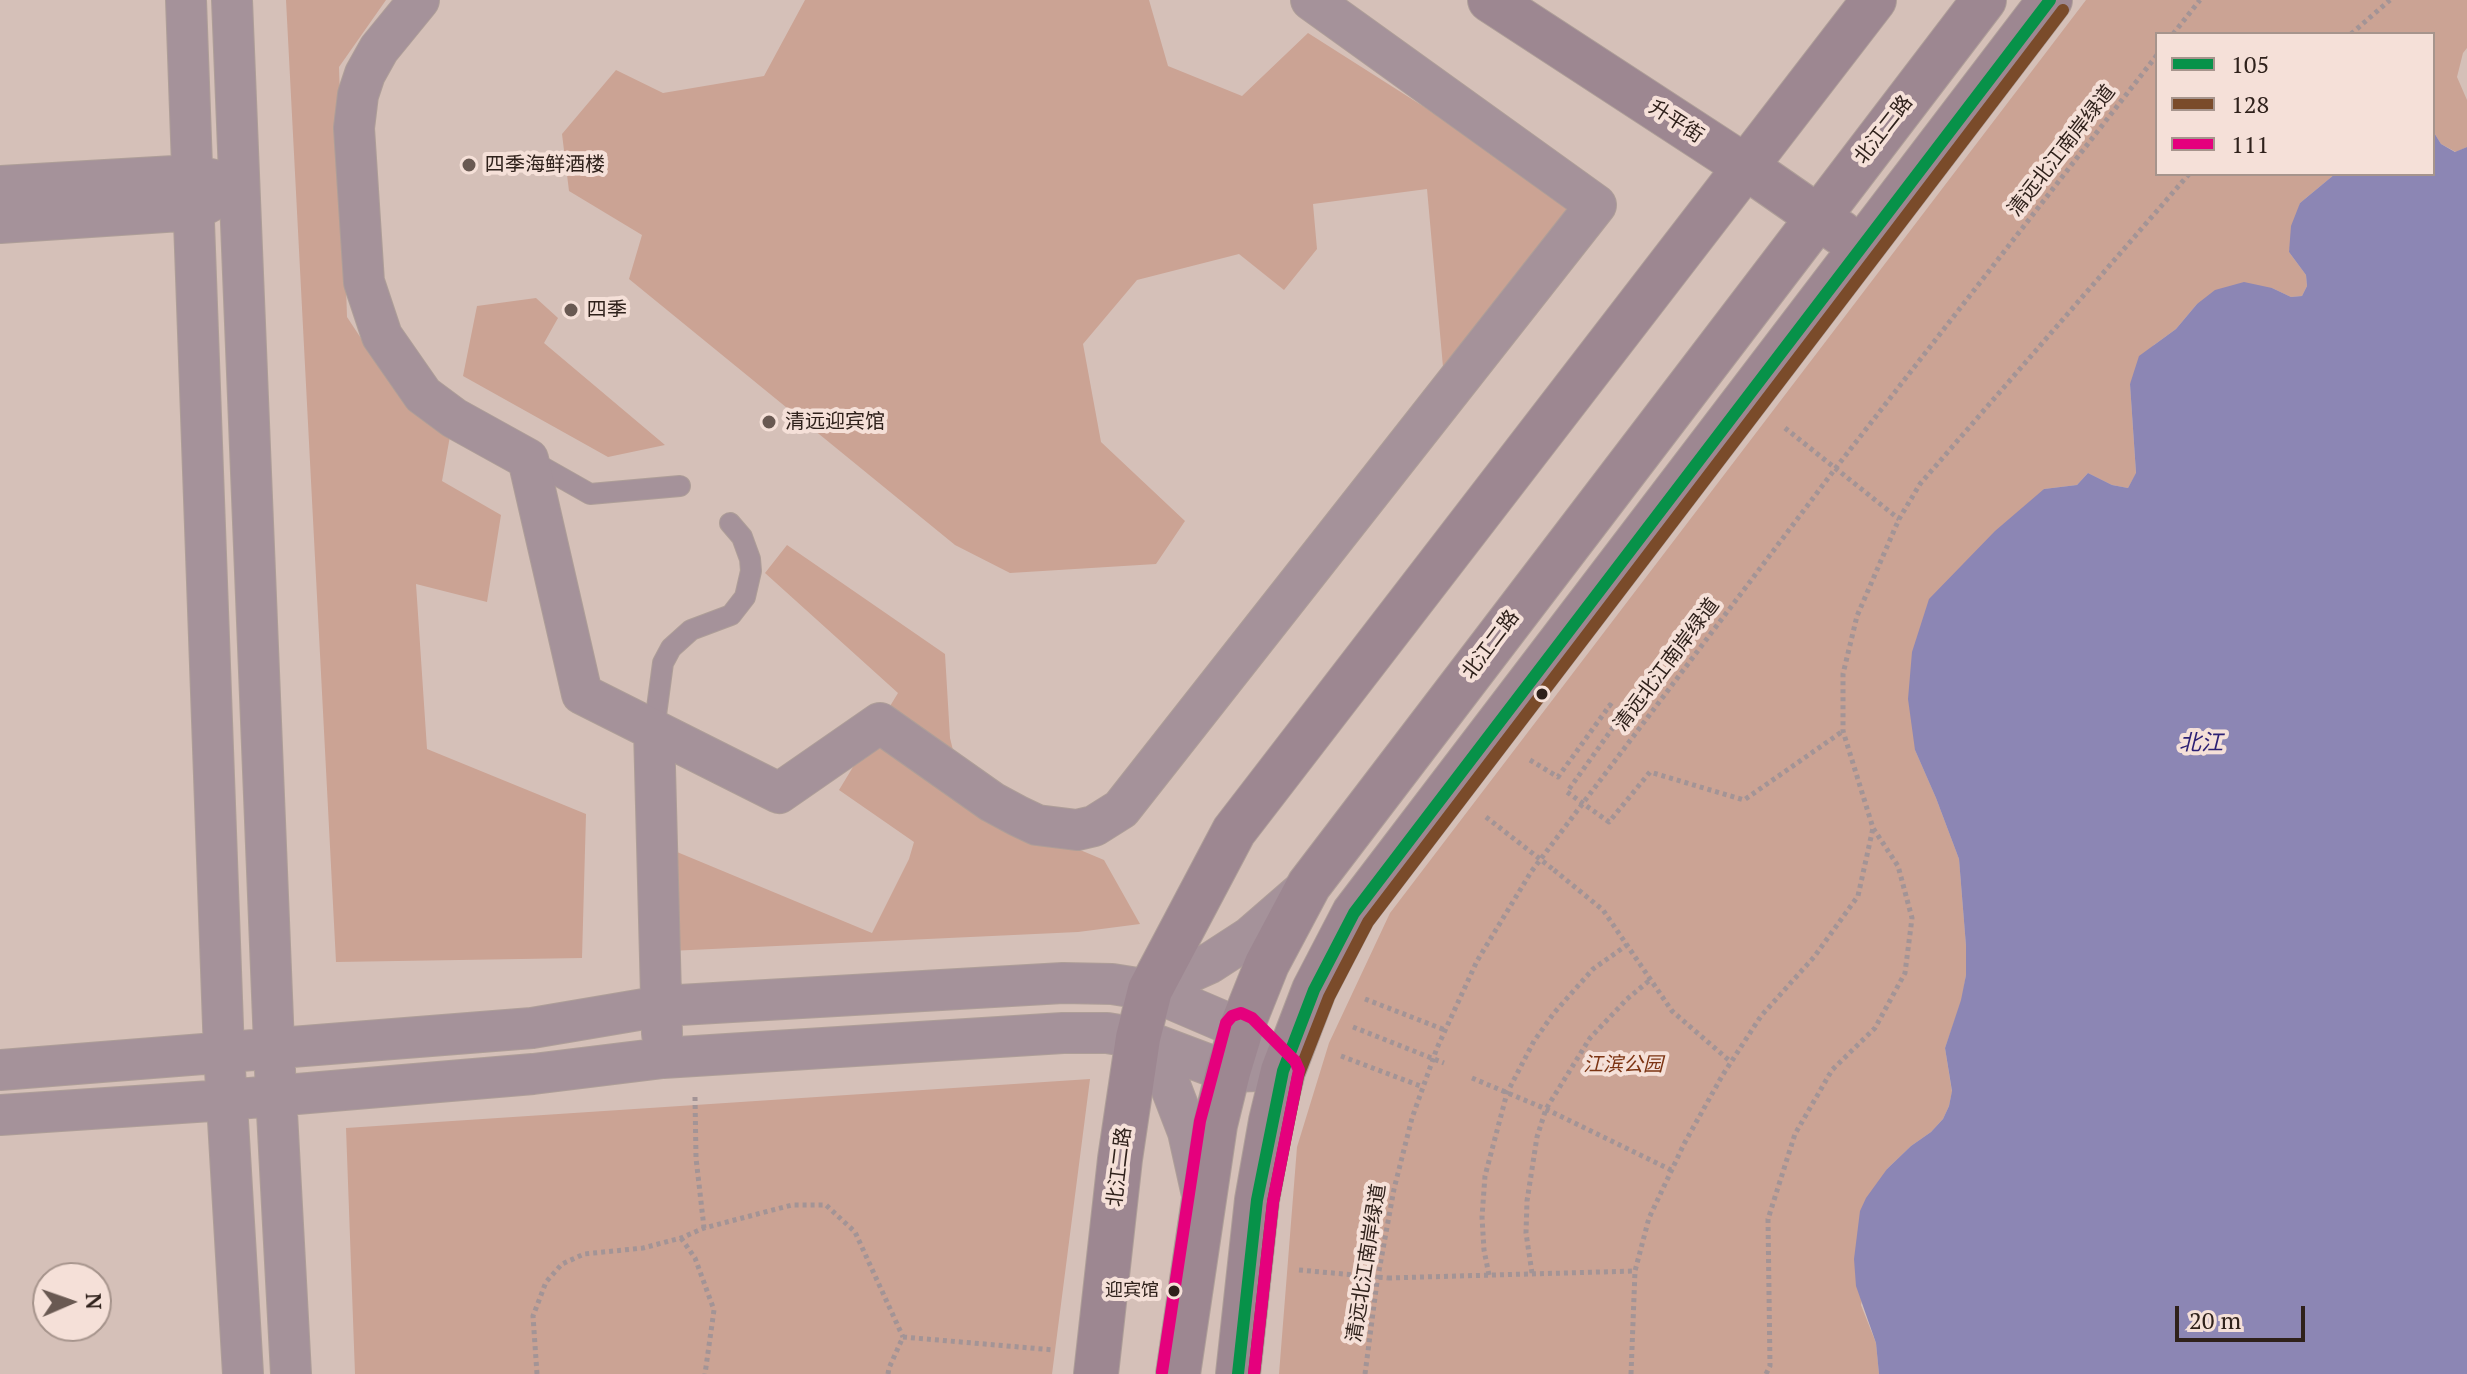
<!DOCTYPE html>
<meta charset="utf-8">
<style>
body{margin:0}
#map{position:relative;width:2467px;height:1374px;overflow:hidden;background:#d5c0b8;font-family:"PT Serif",serif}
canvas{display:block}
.legend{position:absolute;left:2155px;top:32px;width:280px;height:144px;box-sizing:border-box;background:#f5e0d8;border:2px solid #a6948c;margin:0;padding:10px 14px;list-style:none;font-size:24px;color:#2f211b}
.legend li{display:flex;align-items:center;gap:16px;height:40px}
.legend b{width:40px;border:2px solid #a6948c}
.north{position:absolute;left:32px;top:1262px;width:80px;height:80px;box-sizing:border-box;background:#f5e0d8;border:2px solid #a6948c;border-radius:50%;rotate:88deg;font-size:22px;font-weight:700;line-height:32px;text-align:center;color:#2f211b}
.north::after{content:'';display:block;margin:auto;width:28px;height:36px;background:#695952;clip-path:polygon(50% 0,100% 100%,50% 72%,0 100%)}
.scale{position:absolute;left:2175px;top:1306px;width:130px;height:36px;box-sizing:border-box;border:4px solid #2f211b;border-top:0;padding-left:10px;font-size:24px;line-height:28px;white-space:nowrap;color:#2f211b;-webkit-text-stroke:6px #f5e0d8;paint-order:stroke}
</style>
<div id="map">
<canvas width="2467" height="1374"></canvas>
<ul class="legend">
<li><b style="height:10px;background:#079249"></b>105</li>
<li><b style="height:10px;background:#7a4b2a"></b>128</li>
<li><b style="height:10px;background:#e5007d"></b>111</li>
</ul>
<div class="north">N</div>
<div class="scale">20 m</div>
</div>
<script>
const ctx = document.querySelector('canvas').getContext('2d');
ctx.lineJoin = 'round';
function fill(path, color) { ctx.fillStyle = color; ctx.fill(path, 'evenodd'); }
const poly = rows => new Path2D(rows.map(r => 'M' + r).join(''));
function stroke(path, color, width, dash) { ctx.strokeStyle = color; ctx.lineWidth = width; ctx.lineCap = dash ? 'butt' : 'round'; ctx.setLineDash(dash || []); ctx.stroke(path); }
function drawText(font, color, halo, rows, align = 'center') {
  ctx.font = font + ' "PT Serif","Noto Sans SC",serif'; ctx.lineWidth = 8; ctx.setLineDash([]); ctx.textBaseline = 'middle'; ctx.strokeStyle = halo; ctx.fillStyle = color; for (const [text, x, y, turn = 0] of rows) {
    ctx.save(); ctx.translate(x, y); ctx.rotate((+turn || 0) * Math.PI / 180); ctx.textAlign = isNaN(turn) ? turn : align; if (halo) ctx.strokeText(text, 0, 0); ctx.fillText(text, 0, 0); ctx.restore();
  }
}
const green = poly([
 [286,0,386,0,339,67,347,317,399,396,450,436,442,481,501,515,487,602,416,584,427,749,586,814,582,958,336,962],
 [805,0,1149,0,1168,66,1242,96,1308,33,1580,206,1444,378,1427,189,1313,204,1317,249,1284,290,1239,254,1137,280,1083,344,1101,442,1185,521,1156,564,1010,573,955,545,629,279,642,235,569,191,562,134,616,70,663,93,764,76],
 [2086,0,2467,0,2467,48,2463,53,2457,77,2467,100,2467,147,2456,152,2441,144,2433,131,2433,34,2157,34,2157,174,2335,174,2300,203,2289,252,2306,275,2307,286,2302,296,2291,297,2272,288,2197,304,2176,329,2154,345,2130,384,2136,474,2128,488,2112,485,2088,473,2077,485,2044,489,1915,750,1936,798,1959,859,1966,946,1966,975,1962,1000,1945,1048,1952,1092,1949,1106,1943,1119,1931,1132,1911,1146,1887,1169,1861,1305,1876,1343,1879,1374,1279,1374,1297,1147,1329,1043,1390,913],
 [536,298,558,318,544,343,665,445,608,457,463,376,477,306],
 [787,545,945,654,950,738,966,802,1104,860,1140,924,1078,932,669,951,665,847,872,933,909,859,914,842,839,790,898,693,765,573],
 [1090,1079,1052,1374,355,1374,346,1128]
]);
const water = poly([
 [2433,131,2441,144,2455,152,2467,147,2467,1374,1879,1374,1876,1343,1856,1286,1854,1259,1860,1211,1866,1198,1887,1169,1911,1146,1931,1132,1943,1119,1949,1106,1952,1091,1945,1048,1961,1000,1966,975,1966,946,1959,859,1936,798,1915,750,1908,699,1912,652,1929,599,1995,531,2044,489,2077,485,2088,473,2112,485,2128,488,2136,473,2130,384,2139,356,2176,329,2197,304,2215,290,2244,282,2272,288,2291,297,2302,296,2307,286,2306,275,2289,252,2291,226,2300,203,2335,174,2433,174]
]);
const path = poly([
 [2173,34,2200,0],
 [2351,34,2390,0],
 [1785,428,1899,519],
 [1530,760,1558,777,1610,705,1622,715,1567,792,1609,822,1650,772,1744,800,1843,731],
 [1554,870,1603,910,1672,1011,1731,1062],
 [1365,999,1445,1030],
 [1341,1056,1423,1087],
 [1472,1078,1546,1109,1671,1170],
 [695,1097,696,1158,704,1228],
 [681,1238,695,1258,714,1310,705,1374],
 [1532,1273,1526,1233,1527,1201,1537,1137,1546,1109,1590,1038,1627,999,1650,980],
 [1489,1275,1484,1250,1482,1217,1485,1176,1507,1093,1534,1041,1554,1013,1593,969,1627,945],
 [1388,1278,1635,1271],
 [903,1337,1054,1350],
 [537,1374,533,1316,546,1282,562,1264,584,1254,643,1248,681,1238,704,1228,792,1205,826,1205,855,1232,903,1337],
 [888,1374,889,1368,903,1337],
 [1365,1374,1377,1282,1394,1189,1412,1118,1437,1048,1477,961,1531,872,1835,469,2157,55],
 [1631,1374,1635,1271,1649,1218,1684,1144,1722,1076,1761,1016,1814,957,1858,896,1873,828],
 [1766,1374,1770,1366,1768,1219,1795,1134,1832,1070,1875,1028,1905,973,1912,918,1898,866,1873,828,1843,731,1843,674,1857,616,1899,519,1920,484,2189,174]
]);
const lane = poly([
 [530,460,590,494,680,486],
 [654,730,663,663,671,648,691,630,731,615,745,597,751,571,750,559,742,537,730,523]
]);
const street = poly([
 [186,0,224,1053,243,1374],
 [232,0,276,1094,291,1374],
 [419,0,379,49,365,74,358,95,354,128,364,282,382,336,423,395,454,418,528,459,582,694,779,793,880,723,992,802,1018,816,1037,825,1077,830,1094,826,1121,809,1596,205,1311,0],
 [0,186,192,175,219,181],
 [0,223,195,210,218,197],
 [654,730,662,1034],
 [1150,990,1210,963,1250,937,1303,891],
 [1138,1038,1168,1080,1188,1132,1202,1195],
 [0,1070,532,1028,662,1006,1063,983,1112,984,1150,990,1241,1029,1283,1071],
 [0,1115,226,1100,533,1074,663,1058,1063,1033,1107,1033,1138,1038,1228,1072,1258,1071]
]);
const secondary = poly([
 [1490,0,1746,167,1841,233],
 [1096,1374,1120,1159,1138,1038,1150,990,1234,831,1874,0],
 [1178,1374,1215,1125,1228,1072,1241,1029,1267,964,1309,885,1984,0],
 [1238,1374,1257,1200,1271,1121,1283,1071,1314,990,1354,913,2050,0]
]);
const pathBridge = poly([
 [1486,817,1554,870],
 [1353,1027,1444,1063],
 [1299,1270,1388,1278]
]);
const bus1 = poly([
 [1238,1374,1257,1200,1283,1071,1314,990,1354,913,2050,0]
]);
const bus2 = poly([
 [1254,1374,1273,1202,1298,1076,1329,997,1368,922,2063,10]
]);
const bus3 = poly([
 [1162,1372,1200,1121,1226,1023,1232,1016,1241,1013,1252,1018,1295,1061,1299,1070,1273,1202,1254,1374]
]);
const markers = [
 [469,165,8,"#695952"],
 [571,310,8,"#695952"],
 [769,422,8,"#695952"],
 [1542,694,7,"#2f211b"],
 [1174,1291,7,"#2f211b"]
];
const busNames = [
 ["迎宾馆",1159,1291]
];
const streetNames = [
 ["升平街",1676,122,33],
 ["北江二路",1884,130,-52],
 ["清远北江南岸绿道",2062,151,-52],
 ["北江二路",1491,645,-53],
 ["清远北江南岸绿道",1667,665,-53],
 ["北江二路",1120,1167,-83],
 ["清远北江南岸绿道",1367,1263,-81]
];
const poiNames = [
 ["四季海鲜酒楼",485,165],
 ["四季",587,310],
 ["清远迎宾馆",785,422]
];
const parkNames = [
 ["江滨公园",1623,1065]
];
const waterNames = [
 ["北江",2201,744]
];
fill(green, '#cba394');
fill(water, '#8c86b4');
stroke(lane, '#ae9e98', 22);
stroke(street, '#ae9e98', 42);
stroke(secondary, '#ae9e98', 46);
stroke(path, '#a39496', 5, [4, 4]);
stroke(lane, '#a5929a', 20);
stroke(street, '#a5929a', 40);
stroke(secondary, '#9d8791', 44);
stroke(pathBridge, '#a39496', 5, [4, 4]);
stroke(bus1, '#079249', 12);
stroke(bus2, '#7a4b2a', 12);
stroke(bus3, '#e5007d', 12);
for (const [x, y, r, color] of markers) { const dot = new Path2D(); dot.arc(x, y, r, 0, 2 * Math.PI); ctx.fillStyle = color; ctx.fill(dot); stroke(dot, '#f5e0d8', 3); }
drawText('18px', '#2f211b', '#f5e0d8', busNames, 'right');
drawText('20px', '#2f211b', '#f5e0d8', streetNames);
drawText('20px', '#2f211b', '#f5e0d8', poiNames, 'left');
drawText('italic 20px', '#7c3413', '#f5e0d8', parkNames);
drawText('italic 22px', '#2c2074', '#f5e0d8', waterNames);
</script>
